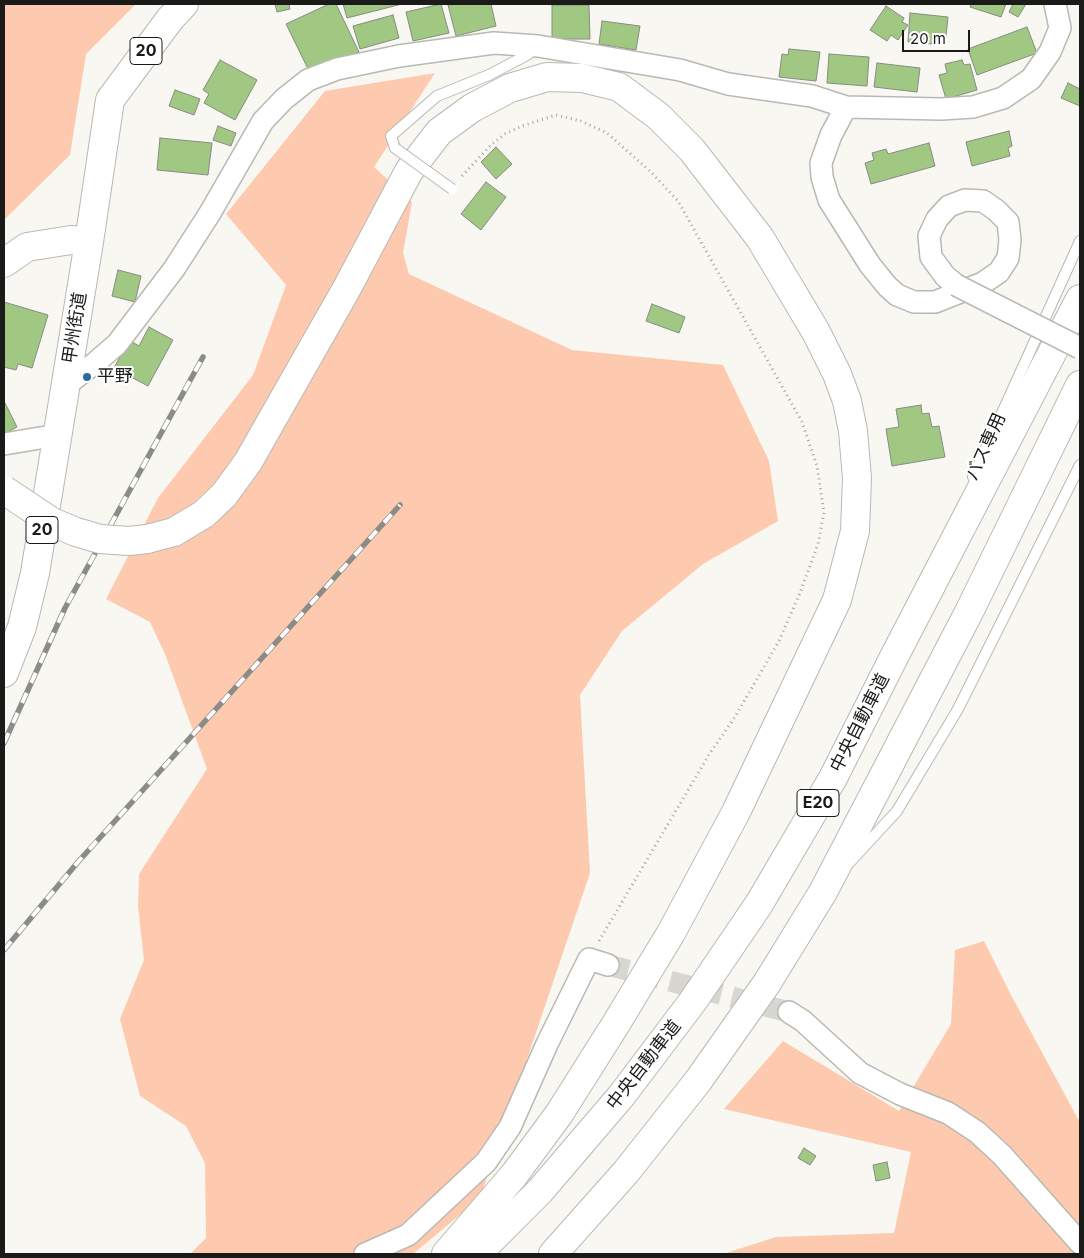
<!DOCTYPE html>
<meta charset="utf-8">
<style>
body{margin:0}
#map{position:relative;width:1084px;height:1258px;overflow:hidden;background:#f8f7f1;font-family:Inter,sans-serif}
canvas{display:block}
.frame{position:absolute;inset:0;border:5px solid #1a1a18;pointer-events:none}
.scale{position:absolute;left:902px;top:30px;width:68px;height:22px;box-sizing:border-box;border:2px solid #1a1a18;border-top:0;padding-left:6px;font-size:15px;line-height:18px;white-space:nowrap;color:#1a1a18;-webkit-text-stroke:4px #fff;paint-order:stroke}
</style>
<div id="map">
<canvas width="1084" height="1258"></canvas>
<div class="frame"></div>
<div class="scale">20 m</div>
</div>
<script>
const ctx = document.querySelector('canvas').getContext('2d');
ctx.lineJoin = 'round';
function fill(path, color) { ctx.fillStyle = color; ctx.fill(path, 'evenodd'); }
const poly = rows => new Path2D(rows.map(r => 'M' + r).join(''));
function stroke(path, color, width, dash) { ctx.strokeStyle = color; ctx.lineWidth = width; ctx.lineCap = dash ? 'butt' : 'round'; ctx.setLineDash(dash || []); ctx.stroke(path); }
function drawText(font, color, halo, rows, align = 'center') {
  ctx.font = font + ' Inter,"Noto Sans JP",sans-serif'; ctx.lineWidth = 4; ctx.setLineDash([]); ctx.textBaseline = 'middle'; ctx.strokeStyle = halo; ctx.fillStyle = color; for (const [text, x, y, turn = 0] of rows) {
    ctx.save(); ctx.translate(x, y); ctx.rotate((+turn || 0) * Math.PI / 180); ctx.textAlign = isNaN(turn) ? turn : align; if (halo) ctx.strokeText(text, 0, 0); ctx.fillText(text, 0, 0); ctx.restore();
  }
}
const green = poly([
 [4,4,136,4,86,54,70,155,4,220],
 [435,73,374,167,412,202,403,253,409,274,572,350,723,365,769,461,778,521,703,564,622,631,580,695,590,873,480,1198,413,1254,190,1254,206,1238,205,1163,186,1126,140,1096,120,1019,144,960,138,906,139,874,207,769,165,654,150,622,106,599,158,498,253,375,286,285,226,214,325,91],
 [984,941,1011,995,1078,1119,1080,1120,1080,1254,723,1254,776,1237,894,1233,911,1152,724,1109,783,1041,899,1111,951,1024,955,950]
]);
const building = poly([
 [275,4,289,4,290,9,277,12,275,4],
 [329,4,336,4,359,52,311,75,286,24,329,4],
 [343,4,402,4,347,18,343,4],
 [441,4,449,33,413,41,406,12,441,4],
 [455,4,491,4,496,26,456,36,448,5,455,4],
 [971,4,1006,4,1001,17,970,7,971,4],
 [1013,4,1026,4,1018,17,1009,12,1013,4],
 [552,5,589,5,590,39,552,39,552,5],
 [886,6,904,18,902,22,908,25,898,40,891,35,887,41,870,30,886,6],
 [910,13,948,17,945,45,908,42,910,13],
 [393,15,399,38,360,49,353,26,393,15],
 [602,21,640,26,636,50,599,44,602,21],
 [1027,27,1037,53,977,75,968,49,1027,27],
 [789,49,820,52,816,81,779,77,782,54,788,55,789,49],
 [829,54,869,57,867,86,827,83,829,54],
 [220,60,257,80,235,120,204,103,209,94,203,90,220,60],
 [962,60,964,65,970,64,977,90,946,99,939,75,947,73,945,64,962,60],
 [877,63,920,68,917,92,874,87,877,63],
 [1068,83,1080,89,1080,106,1061,98,1068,83],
 [175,90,200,99,194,115,169,106,175,90],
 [218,126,236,133,231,146,213,140,218,126],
 [1009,131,1012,146,1008,148,1010,156,972,166,966,142,1009,131],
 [160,138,212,143,208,175,157,170,160,138],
 [929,143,935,166,871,184,865,163,874,160,872,153,886,149,888,154,929,143],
 [496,147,512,164,496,179,481,162,496,147],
 [486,182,506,197,481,230,461,214,486,182],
 [118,270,141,276,135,302,112,296,118,270],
 [4,302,48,315,32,368,18,364,16,370,4,367,4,302],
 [652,304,685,317,679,333,646,321,652,304],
 [149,327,173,340,148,386,114,368,129,340,139,346,149,327],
 [4,401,17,427,4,434,4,401],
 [921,405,922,414,929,413,932,427,939,426,945,457,892,466,886,429,899,427,896,409,921,405],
 [804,1148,816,1156,810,1165,798,1158,804,1148],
 [887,1162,890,1178,876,1181,873,1165,887,1162]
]);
const streetTunnel = poly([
 [608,965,789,1012]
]);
const path = poly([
 [462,176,492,144,505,134,522,126,556,115,581,121,607,133,651,172,678,201,802,422,817,466,824,513,818,544,800,593,779,641,735,717,710,753,599,941]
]);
const lane = poly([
 [395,148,391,136,437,96,489,75,527,55,535,48],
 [973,477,1080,241],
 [850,862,897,811,958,709,1080,465]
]);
const street = poly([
 [846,107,831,135,821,163,822,177,829,200,870,265,887,286,897,295,914,302,935,302,983,283,999,272,1008,258,1010,240,1008,222,996,210,983,201,965,200,949,206,937,219,929,236,931,257,945,276,956,285],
 [66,385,95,363,117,344,174,269,210,213,263,121,284,99,308,80,337,69,399,56,494,43,538,46,680,70,728,84,812,96,846,107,941,109,973,107,1003,98,1031,79,1050,52,1060,28,1055,4],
 [4,444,58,435],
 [789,1012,803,1021,860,1073,900,1094,948,1113,977,1132,1002,1155,1080,1243],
 [365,1254,408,1235,486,1162,510,1127,547,1044,589,959,608,965]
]);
const highway = poly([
 [4,263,27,247,71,240,89,242],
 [147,539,174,532,204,514,224,495,248,462,347,288,409,171,439,132,472,108,510,88,547,77,582,78,619,87,658,116,692,150,760,238,816,332,837,374,847,401,853,431,857,478,855,531,837,600,736,812,671,933,614,1027,559,1114,514,1175,446,1254],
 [4,673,22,627,35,573,89,242,110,100,170,19,184,4],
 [477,1254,540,1191,622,1095,693,1001,759,904,833,778,895,655,1080,299],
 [553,1254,626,1172,698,1081,767,983,823,892,969,612,1080,385]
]);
const rail = poly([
 [4,743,65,608,203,357],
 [4,950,78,862,400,505]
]);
const laneBridge = poly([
 [395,148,452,189]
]);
const streetBridge = poly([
 [956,285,1080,348]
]);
const highwayBridge = poly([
 [4,490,52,522,76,532,100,539,129,541,147,539]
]);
const markers = [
 [87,377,5,"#266ea2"]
];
const shields = [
 [146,51,32],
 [42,530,32],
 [818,803,42]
];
const shieldNames = [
 ["20",146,51],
 ["20",42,530],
 ["E20",818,803]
];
const streetNames = [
 ["甲州街道",75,328,-81],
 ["バス専用",986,447,-66],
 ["中央自動車道",860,723,-63],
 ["中央自動車道",644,1065,-52]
];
const poiNames = [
 ["平野",97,377]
];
fill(green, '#fdcaaf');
fill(building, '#a1c883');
stroke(building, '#878a85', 1);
stroke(streetTunnel, '#d7d6d0', 21, [21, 11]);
stroke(lane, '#b9b9b3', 12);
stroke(street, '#b9b9b3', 24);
stroke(highway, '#b9b9b3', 30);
stroke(path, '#a4a39f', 3, [1, 4]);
stroke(lane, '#fff', 10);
stroke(street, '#fff', 21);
stroke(highway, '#fff', 28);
stroke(rail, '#8c8c87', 5.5);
stroke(rail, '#fff', 4, [11]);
stroke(laneBridge, '#b9b9b3', 12, []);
stroke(streetBridge, '#b9b9b3', 24, []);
stroke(highwayBridge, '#b9b9b3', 30, []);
stroke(laneBridge, '#fff', 10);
stroke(streetBridge, '#fff', 21);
stroke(highwayBridge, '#fff', 28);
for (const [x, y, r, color] of markers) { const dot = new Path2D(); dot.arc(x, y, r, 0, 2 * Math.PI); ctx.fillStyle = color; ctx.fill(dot); stroke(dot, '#fff', 2); }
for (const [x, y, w] of shields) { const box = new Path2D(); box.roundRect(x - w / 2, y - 13.5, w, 27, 4); ctx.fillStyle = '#fff'; ctx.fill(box); stroke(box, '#1a1a18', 1); }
drawText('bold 16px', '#1a1a18', null, shieldNames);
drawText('18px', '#1a1a18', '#fff', streetNames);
drawText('18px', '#1a1a18', '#fff', poiNames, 'left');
</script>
